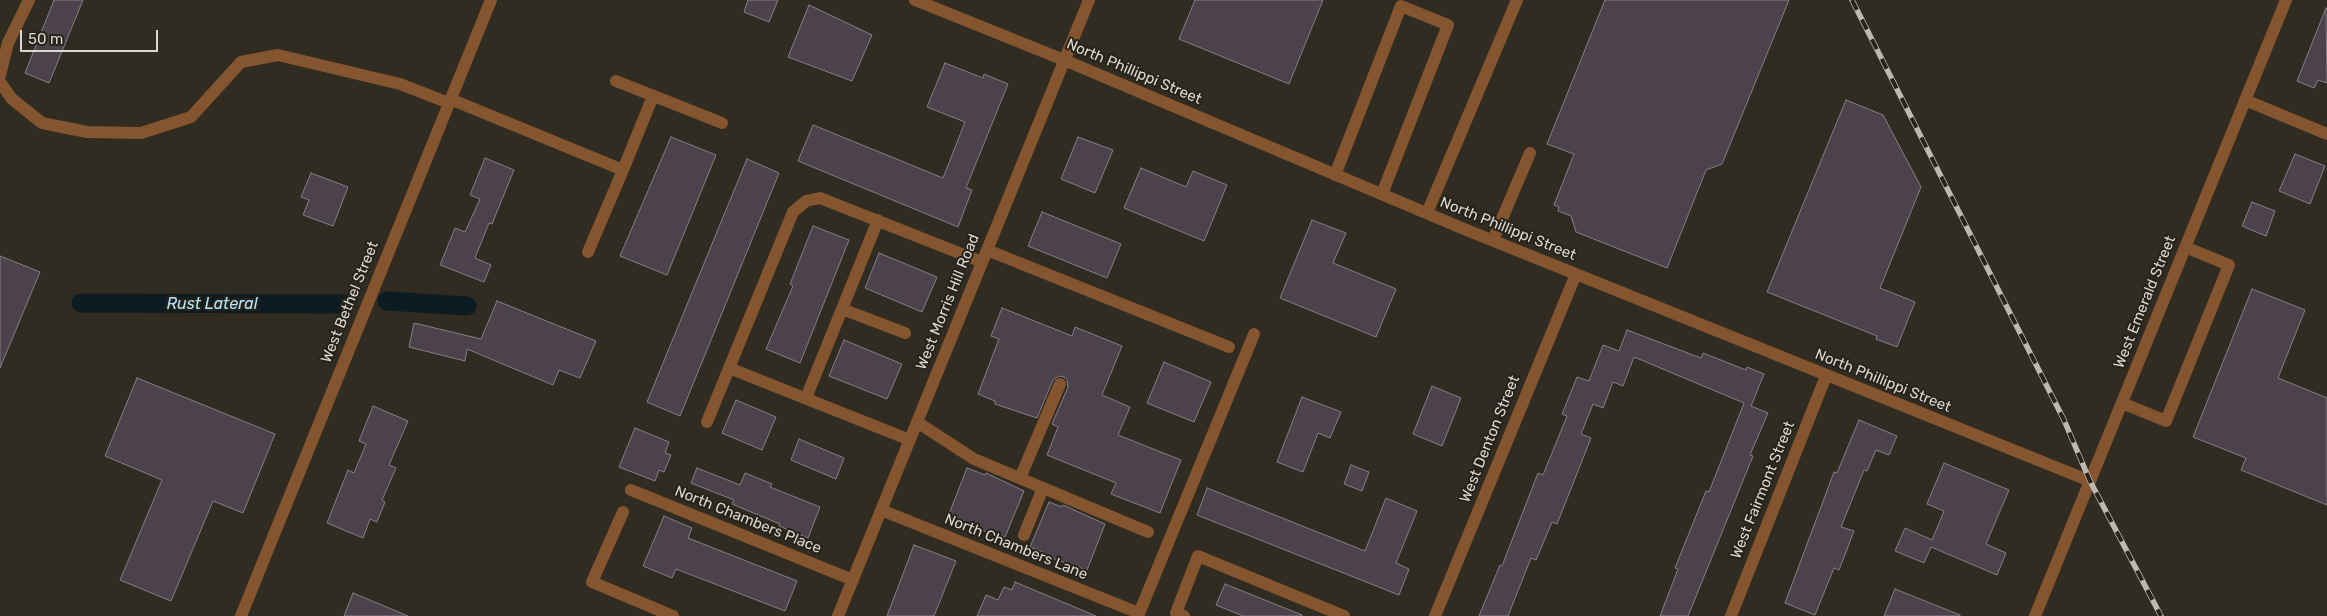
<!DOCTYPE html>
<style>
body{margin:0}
#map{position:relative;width:2327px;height:616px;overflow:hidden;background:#302c22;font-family:Rubik,sans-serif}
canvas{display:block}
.scale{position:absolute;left:20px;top:30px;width:138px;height:22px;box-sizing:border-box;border:2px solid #dbd8d2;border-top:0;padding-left:6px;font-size:15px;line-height:18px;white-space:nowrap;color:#dbd8d2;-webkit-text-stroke:4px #262319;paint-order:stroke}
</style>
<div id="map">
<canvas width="2327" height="616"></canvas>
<div class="scale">50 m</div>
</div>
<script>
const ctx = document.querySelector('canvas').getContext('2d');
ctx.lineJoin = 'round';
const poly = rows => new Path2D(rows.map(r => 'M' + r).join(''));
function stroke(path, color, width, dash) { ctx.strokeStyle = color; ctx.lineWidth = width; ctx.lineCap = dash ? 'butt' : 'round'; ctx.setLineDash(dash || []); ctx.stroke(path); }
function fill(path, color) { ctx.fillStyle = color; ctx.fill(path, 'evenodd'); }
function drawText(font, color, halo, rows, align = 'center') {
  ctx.font = font + ' Rubik,sans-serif'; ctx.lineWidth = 4; ctx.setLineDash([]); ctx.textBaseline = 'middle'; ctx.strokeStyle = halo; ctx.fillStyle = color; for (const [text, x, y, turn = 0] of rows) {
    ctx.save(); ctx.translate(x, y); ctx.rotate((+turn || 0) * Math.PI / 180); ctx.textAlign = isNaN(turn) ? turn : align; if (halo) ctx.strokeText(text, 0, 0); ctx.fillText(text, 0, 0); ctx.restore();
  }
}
const canal = poly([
 [387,301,467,306],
 [81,303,343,304]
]);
const building = poly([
 [54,0,83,0,49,83,25,73,54,0],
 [748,0,778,0,769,22,744,12,748,0],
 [1195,0,1323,0,1289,84,1179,39,1195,0],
 [1605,0,1789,0,1722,164,1706,170,1667,268,1576,232,1571,216,1558,211,1559,207,1554,205,1574,154,1547,144,1605,0],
 [809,5,872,35,852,81,788,57,809,5],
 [2326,8,2327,83,2318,80,2314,88,2297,81,2326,8],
 [945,63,983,78,984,74,1008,84,966,188,972,190,958,227,798,161,813,125,943,178,965,122,927,107,945,63],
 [1846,100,1883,115,1921,187,1880,288,1915,302,1897,347,1876,339,1877,336,1767,292,1846,100],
 [671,137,716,155,667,275,620,256,671,137],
 [1078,137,1113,150,1095,193,1061,179,1078,137],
 [2295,154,2325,166,2310,204,2279,191,2295,154],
 [485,158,514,170,492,224,489,223,475,258,491,265,484,282,440,265,455,228,465,232,480,199,470,195,485,158],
 [747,159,779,173,680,416,647,402,747,159],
 [1141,168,1186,187,1193,171,1227,185,1204,241,1124,208,1141,168],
 [311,173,348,187,333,226,303,215,309,200,301,197,311,173],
 [2252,202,2275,211,2266,236,2242,226,2252,202],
 [1042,212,1121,244,1107,278,1028,246,1042,212],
 [1312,220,1346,233,1333,263,1396,289,1376,337,1280,298,1312,220],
 [813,226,849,240,800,363,766,349,793,286,790,284,813,226],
 [879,253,937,277,922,312,865,288,879,253],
 [0,256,40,272,0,368,0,256],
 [2252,289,2305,310,2278,378,2327,398,2327,505,2241,470,2246,458,2193,437,2252,289],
 [497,301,596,341,580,378,559,370,553,385,467,349,465,361,409,347,414,323,481,339,497,301],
 [1002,308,1072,336,1075,327,1122,346,1102,395,1130,407,1118,435,1181,460,1160,513,1111,494,1116,483,1047,455,1058,427,1052,424,1068,387,1067,380,1064,377,1059,376,1053,380,1037,418,995,404,995,401,978,394,999,339,991,336,1002,308],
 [1627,330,1701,358,1703,353,1746,370,1747,367,1764,374,1751,406,1768,413,1750,455,1753,456,1688,616,1660,616,1678,569,1675,568,1706,491,1709,492,1744,403,1634,357,1623,386,1613,382,1603,408,1593,404,1581,434,1591,438,1557,524,1552,522,1536,560,1531,558,1508,616,1479,616,1500,565,1502,566,1538,473,1543,475,1567,416,1562,414,1577,377,1589,381,1603,345,1619,351,1627,330],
 [844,340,902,364,887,399,829,376,844,340],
 [1164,362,1211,382,1194,422,1147,403,1164,362],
 [137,378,275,434,243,513,213,501,171,601,120,580,162,480,105,456,137,378],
 [1432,386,1461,398,1442,446,1413,434,1432,386],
 [1302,397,1341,412,1330,438,1318,433,1303,472,1277,462,1302,397],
 [736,400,776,417,762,450,722,433,736,400],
 [373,406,408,421,389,465,396,468,382,500,385,502,377,522,370,519,363,538,327,523,348,470,354,473,366,444,359,441,373,406],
 [1859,420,1897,436,1889,455,1876,450,1867,471,1864,470,1841,527,1854,531,1839,570,1834,568,1815,615,1785,603,1834,472,1837,473,1859,420],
 [635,428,669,442,665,453,671,455,664,472,659,470,655,481,619,467,635,428],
 [799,439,844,458,836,479,791,460,799,439],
 [1944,463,2009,490,1986,544,2006,553,1997,575,1931,547,1924,563,1895,551,1905,528,1932,540,1944,511,1927,504,1944,463],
 [1351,465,1369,472,1362,491,1344,484,1351,465],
 [697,468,740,485,745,473,772,484,770,487,820,507,808,538,779,526,780,524,732,504,734,500,691,483,697,468],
 [967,468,985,475,986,473,1024,491,1005,537,992,532,991,534,949,514,967,468],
 [1207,488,1365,551,1386,498,1417,511,1396,563,1409,569,1399,595,1197,515,1207,488],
 [1049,502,1062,507,1063,505,1105,524,1087,570,1042,555,1043,552,1030,547,1049,502],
 [664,516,692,528,688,538,797,581,785,611,676,569,672,578,643,566,664,516],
 [914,545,956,561,934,616,887,616,914,545],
 [1015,582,1096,616,977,616,986,595,998,600,1004,587,1012,590,1015,582],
 [1225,584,1302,615,1302,616,1243,616,1216,605,1225,584],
 [1895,589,1960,615,1960,616,1884,616,1895,589],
 [353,593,408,616,344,616,353,593]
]);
const minor = poly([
 [915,0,1064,60,1464,229,2090,481],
 [0,75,8,43,29,0],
 [616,81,722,123],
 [0,82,12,99,42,123,87,132,141,133,191,117,241,62,278,55,400,84,449,103],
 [450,99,623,170,653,96],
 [2245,100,2327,134],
 [1335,175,1401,6,1448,25,1382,194],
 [1427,213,1517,0],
 [1493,240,1530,153],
 [987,250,1229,347],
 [588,252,623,170],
 [842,309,905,333],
 [729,368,910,440],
 [806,398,878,220],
 [2122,403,2166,421,2229,265,2185,247],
 [707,422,793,212,806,201,820,198,982,262],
 [917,422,974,459,1148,532],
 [1020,478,1060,384],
 [631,490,853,580],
 [881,510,1139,613],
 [623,512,592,582,673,616],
 [1024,535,1043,488],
 [241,616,491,0],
 [838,616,1089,0],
 [1138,616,1254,334],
 [1184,616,1176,613,1198,556,1344,616],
 [1435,616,1576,274],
 [1731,616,1826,376],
 [2035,616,2286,0]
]);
const rail = poly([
 [1852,0,2064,420,2090,481,2161,616]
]);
const streetNames = [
 ["North Phillippi Street",1134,72,23],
 ["North Phillippi Street",1508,229,22],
 ["West Bethel Street",350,302,-68],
 ["West Morris Hill Road",948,302,-68],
 ["West Emerald Street",2145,302,-68],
 ["North Phillippi Street",1883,381,22],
 ["West Denton Street",1490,439,-68],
 ["West Fairmont Street",1763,490,-68],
 ["North Chambers Place",748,520,22],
 ["North Chambers Lane",1016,547,22]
];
const waterNames = [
 ["Rust Lateral",212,304]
];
stroke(canal, '#0d1b22', 19);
fill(building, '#4b424b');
stroke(building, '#887e88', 1);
stroke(minor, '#84552e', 12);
stroke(rail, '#bcb9b2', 5.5);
stroke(rail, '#262319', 4, [11]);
drawText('15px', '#dbd8d2', '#262319', streetNames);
drawText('italic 16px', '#b3e3fd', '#262319', waterNames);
</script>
